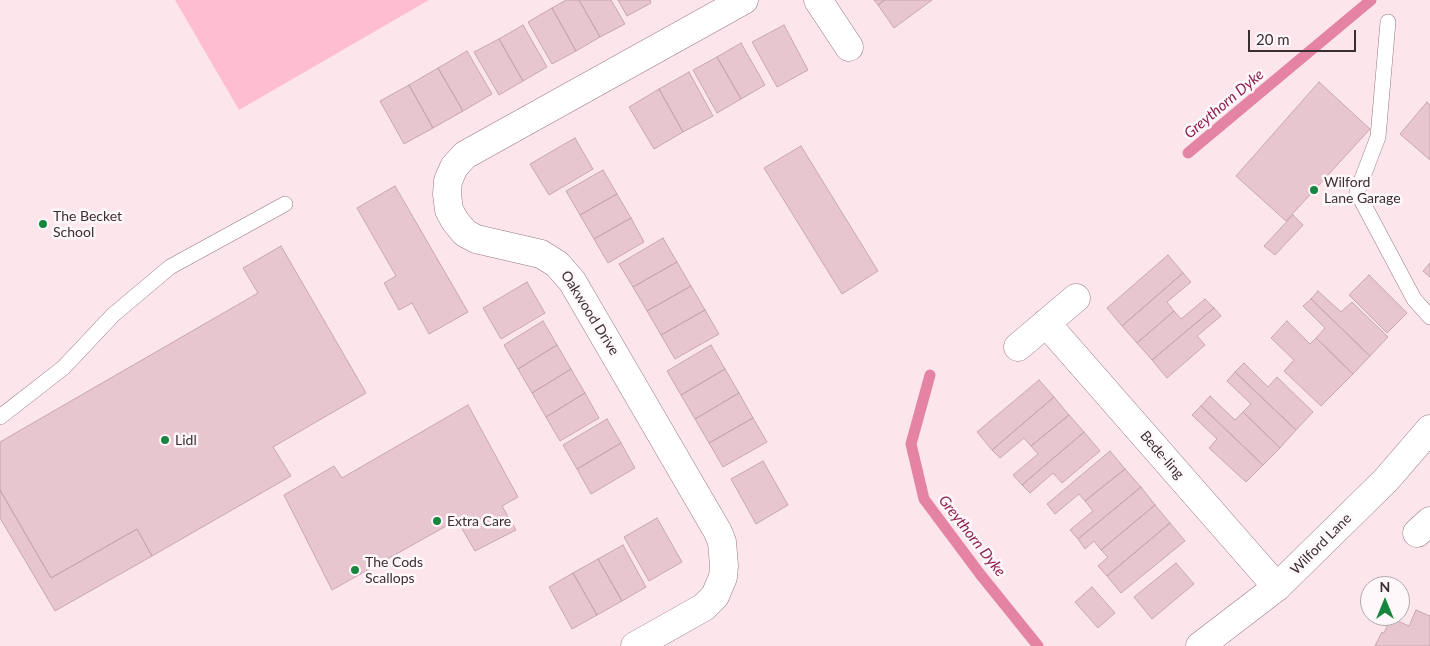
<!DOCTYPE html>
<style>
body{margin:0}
#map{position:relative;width:1430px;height:646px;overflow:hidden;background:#fce6ec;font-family:Lato,sans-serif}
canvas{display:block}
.north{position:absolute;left:1360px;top:576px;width:50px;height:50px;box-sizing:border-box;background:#fff8fa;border:1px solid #b1a7aa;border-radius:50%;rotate:0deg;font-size:14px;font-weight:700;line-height:20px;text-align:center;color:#3b2e31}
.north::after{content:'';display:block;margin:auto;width:18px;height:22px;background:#16863e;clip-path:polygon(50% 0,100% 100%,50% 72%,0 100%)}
.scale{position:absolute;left:1248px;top:30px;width:108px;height:22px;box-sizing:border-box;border:2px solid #3b2e31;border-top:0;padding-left:6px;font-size:15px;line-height:18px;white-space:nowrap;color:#3b2e31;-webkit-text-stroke:4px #fff8fa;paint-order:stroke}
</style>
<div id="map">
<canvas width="1430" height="646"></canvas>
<div class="north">N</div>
<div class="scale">20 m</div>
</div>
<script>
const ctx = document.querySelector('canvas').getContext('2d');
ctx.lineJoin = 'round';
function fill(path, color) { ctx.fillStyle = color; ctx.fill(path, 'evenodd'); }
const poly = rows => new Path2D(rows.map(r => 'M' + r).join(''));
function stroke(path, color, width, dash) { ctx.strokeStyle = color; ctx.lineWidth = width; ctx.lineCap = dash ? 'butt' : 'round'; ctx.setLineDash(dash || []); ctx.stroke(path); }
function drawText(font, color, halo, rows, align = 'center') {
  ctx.font = font + ' Lato,sans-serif'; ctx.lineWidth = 5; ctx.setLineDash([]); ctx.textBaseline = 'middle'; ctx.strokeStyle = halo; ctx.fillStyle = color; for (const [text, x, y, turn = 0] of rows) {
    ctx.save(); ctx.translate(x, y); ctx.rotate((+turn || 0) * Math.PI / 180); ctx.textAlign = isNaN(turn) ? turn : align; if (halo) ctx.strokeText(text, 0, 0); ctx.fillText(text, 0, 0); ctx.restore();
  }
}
const green = poly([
 [175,0,429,0,239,110]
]);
const stream = poly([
 [1188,153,1371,0],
 [930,375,911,444,924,499,980,574,1038,646]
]);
const building = poly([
 [566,0,579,0,600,37,576,51,552,8,566,0],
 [579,0,611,0,625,24,600,37,579,0],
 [618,0,650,0,651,3,627,16,618,0],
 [874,0,885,0,878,5,874,0],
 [885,0,932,0,894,28,878,5,885,0],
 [552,8,576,51,552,64,528,22,552,8],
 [523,25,547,67,523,81,499,39,523,25],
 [784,25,808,70,777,87,752,42,784,25],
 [499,39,523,81,499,95,474,52,499,39],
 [741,43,765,85,741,99,717,57,741,43],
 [467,51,492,94,463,111,438,68,467,51],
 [717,57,741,99,717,113,693,70,717,57],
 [438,68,463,111,433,128,409,85,438,68],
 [689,72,713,116,683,132,659,89,689,72],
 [1319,82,1370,129,1286,221,1236,176,1319,82],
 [409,85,433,128,404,144,380,101,409,85],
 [659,89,683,132,654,149,629,107,659,89],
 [1427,102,1430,105,1430,160,1400,134,1427,102],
 [575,138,593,169,549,195,530,164,575,138],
 [801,146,878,271,842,294,764,168,801,146],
 [603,170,617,194,580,215,566,191,603,170],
 [395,186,468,312,429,334,412,303,399,310,384,283,396,276,357,208,395,186],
 [617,194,631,218,594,239,580,215,617,194],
 [1293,215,1303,225,1275,255,1264,246,1293,215],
 [631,218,644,242,608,263,594,239,631,218],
 [663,238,677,262,633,287,619,264,663,238],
 [281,246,366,393,273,447,291,476,152,556,137,529,51,578,0,490,0,442,258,293,243,268,281,246],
 [1168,255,1183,273,1122,326,1107,308,1168,255],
 [677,262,691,286,647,311,633,287,677,262],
 [1430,263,1430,277,1423,271,1430,263],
 [1183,273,1191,282,1167,302,1174,311,1137,343,1122,326,1183,273],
 [1369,275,1407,313,1387,333,1349,295,1369,275],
 [527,282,545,313,501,339,483,308,527,282],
 [691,286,705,310,661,335,647,311,691,286],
 [1318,291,1341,312,1352,302,1388,337,1370,356,1311,299,1318,291],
 [1205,299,1214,308,1152,360,1137,343,1174,311,1181,319,1205,299],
 [1311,299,1370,356,1353,374,1316,338,1325,328,1303,306,1311,299],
 [1214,308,1221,316,1197,336,1205,345,1167,378,1152,360,1214,308],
 [705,310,719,334,675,359,661,335,705,310],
 [543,321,557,345,518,369,504,345,543,321],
 [1287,321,1310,344,1316,338,1353,374,1321,406,1284,371,1294,360,1271,338,1287,321],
 [557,345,571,369,532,393,518,369,557,345],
 [711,345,725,369,681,395,667,371,711,345],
 [1244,363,1268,387,1277,377,1313,412,1296,430,1235,372,1244,363],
 [571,369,585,393,546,417,532,393,571,369],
 [725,369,739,393,695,419,681,395,725,369],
 [1235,372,1296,430,1280,448,1243,412,1251,404,1227,381,1235,372],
 [1039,380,1054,397,992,450,977,432,1039,380],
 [585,393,599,418,560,441,546,417,585,393],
 [739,393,753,418,709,443,695,419,739,393],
 [1210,396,1235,420,1243,412,1280,448,1263,465,1201,406,1210,396],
 [1054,397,1069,415,1031,446,1024,438,1000,458,992,450,1054,397],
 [468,405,518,497,502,506,516,530,475,551,457,520,332,590,284,495,334,466,342,478,468,405],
 [1201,406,1263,465,1246,482,1209,448,1217,439,1192,415,1201,406],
 [1069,415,1084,432,1022,485,1013,475,1038,454,1031,446,1069,415],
 [753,418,767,442,723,467,709,443,753,418],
 [607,419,621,443,577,469,563,445,607,419],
 [1084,432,1100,451,1062,483,1053,473,1030,493,1022,485,1084,432],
 [621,443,635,468,591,494,577,469,621,443],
 [1110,451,1125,469,1085,501,1079,494,1055,514,1047,504,1110,451],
 [763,461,788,505,756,524,731,479,763,461],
 [1125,469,1141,487,1078,539,1070,530,1093,511,1085,501,1125,469],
 [1141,487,1155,505,1101,550,1094,541,1085,549,1078,539,1141,487],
 [0,490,51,578,137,529,152,556,55,611,0,518,0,490],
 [1155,505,1170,523,1107,576,1098,566,1108,557,1101,550,1155,505],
 [657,518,682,562,649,581,624,537,657,518],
 [1170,523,1185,541,1121,593,1107,576,1170,523],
 [623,545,646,587,622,601,598,559,623,545],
 [598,559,622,601,597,615,573,573,598,559],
 [1176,563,1194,584,1152,619,1134,597,1176,563],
 [573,573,597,615,572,629,549,587,573,573],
 [1092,587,1115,613,1098,628,1075,602,1092,587],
 [1416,610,1430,616,1430,646,1375,646,1382,632,1384,633,1391,618,1409,626,1416,610]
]);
const lane = poly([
 [1388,22,1378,137,1357,192,1414,299,1430,317],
 [0,417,63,368,113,315,170,267,285,204]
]);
const street = poly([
 [818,0,849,47],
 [1046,323,1277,587],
 [1018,347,1076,298],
 [1417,533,1430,521],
 [635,646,704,607,715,596,723,577,724,566,722,542,718,532,572,281,557,264,541,254,476,239,465,233,455,221,449,210,447,194,448,181,454,167,465,155,744,0]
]);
const secondary = poly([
 [1200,646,1277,587,1386,480,1430,429]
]);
const markers = [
 [1314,190,5,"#16863e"],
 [43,224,5,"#16863e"],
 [165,440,5,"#16863e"],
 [437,521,5,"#16863e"],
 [355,570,5,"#16863e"]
];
const poiNames = [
 ["Wilford",1324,182],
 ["Lane Garage",1324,198],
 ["The Becket",53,216],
 ["School",53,232],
 ["Lidl",175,440],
 ["Extra Care",447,521],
 ["The Cods",365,562],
 ["Scallops",365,578]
];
const streetNames = [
 ["Oakwood Drive",590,313,58],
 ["Bede-ling",1162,455,49],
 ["Wilford Lane",1321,544,-45]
];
const waterNames = [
 ["Greythorn Dyke",1224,104,-40],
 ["Greythorn Dyke",972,536,52]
];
fill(green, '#febdd0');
stroke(stream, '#e483a3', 11);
fill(building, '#e8c6d0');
stroke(building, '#c7a6af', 1);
stroke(lane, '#977780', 16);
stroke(street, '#977780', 29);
stroke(secondary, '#977780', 29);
stroke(lane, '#fff', 15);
stroke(street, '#fff', 28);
stroke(secondary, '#fff', 28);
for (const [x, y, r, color] of markers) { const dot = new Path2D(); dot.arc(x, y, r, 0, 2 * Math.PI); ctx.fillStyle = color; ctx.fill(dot); stroke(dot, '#fff8fa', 2); }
drawText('14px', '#3b2e31', '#fff8fa', poiNames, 'left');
drawText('14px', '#3b2e31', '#fff8fa', streetNames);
drawText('italic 15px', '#901e50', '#fff8fa', waterNames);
</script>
